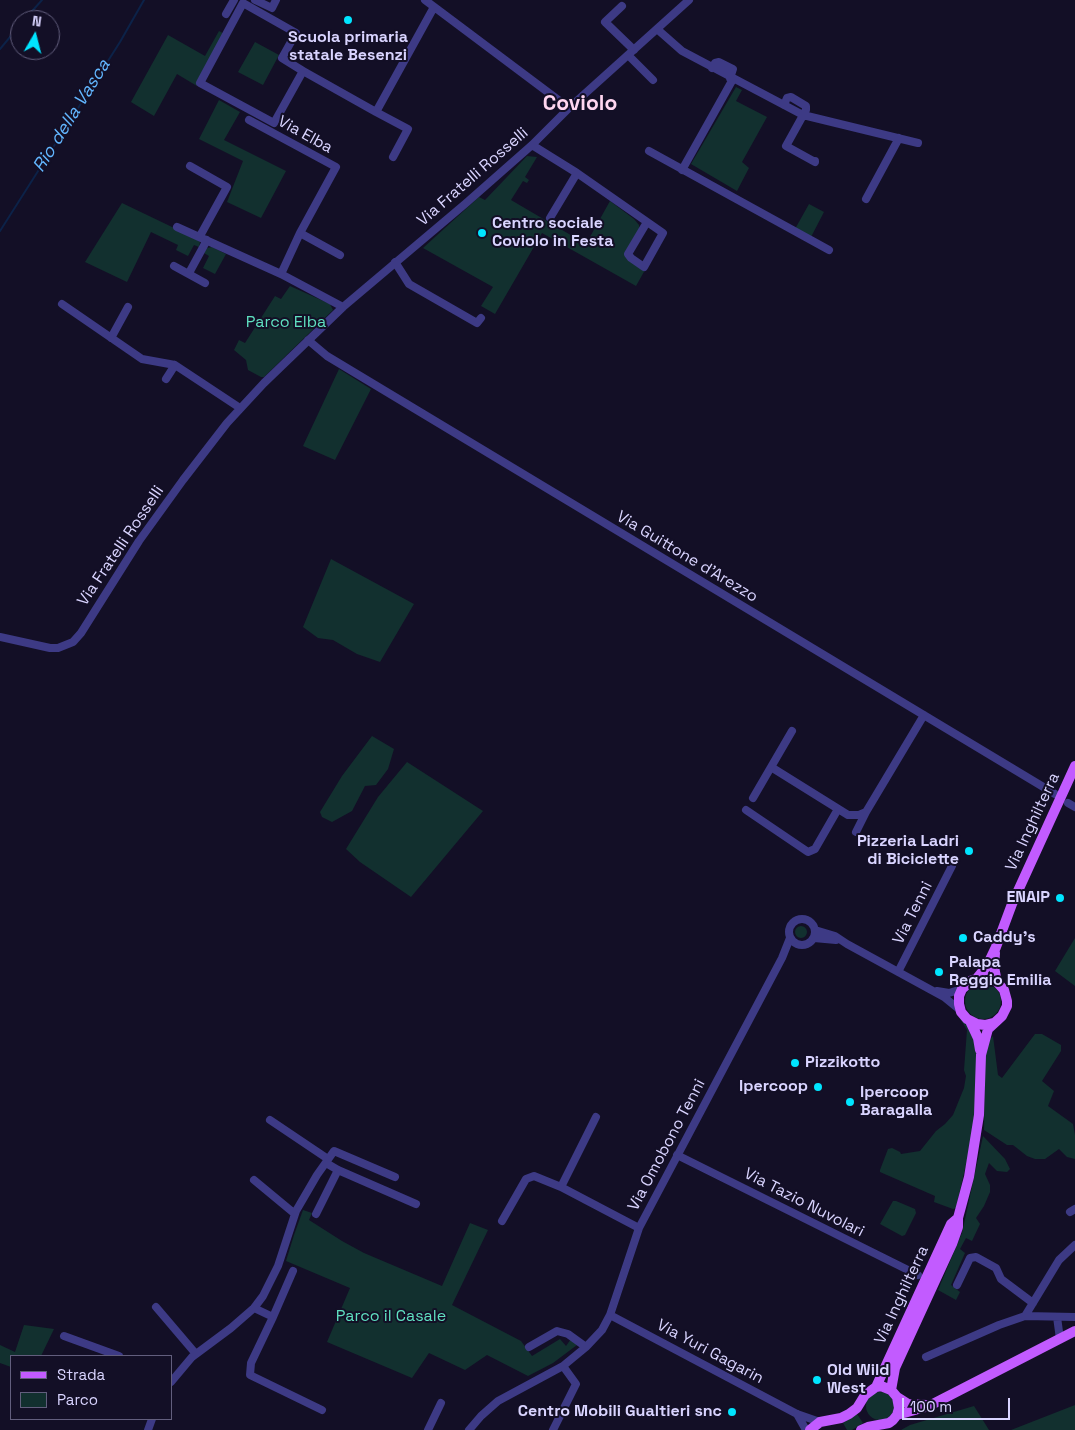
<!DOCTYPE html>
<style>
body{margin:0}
#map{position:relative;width:1075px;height:1430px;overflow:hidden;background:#130f26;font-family:"Space Grotesk",sans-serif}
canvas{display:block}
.legend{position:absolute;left:10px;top:1355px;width:162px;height:65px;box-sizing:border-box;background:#130f26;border:1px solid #625e7d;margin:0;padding:6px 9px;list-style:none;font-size:15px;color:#d9d4ff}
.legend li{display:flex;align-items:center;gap:10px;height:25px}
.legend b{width:25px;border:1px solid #625e7d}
.north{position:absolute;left:10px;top:10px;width:50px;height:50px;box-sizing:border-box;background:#130f26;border:1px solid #625e7d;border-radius:50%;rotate:8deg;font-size:14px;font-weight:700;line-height:20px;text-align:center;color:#d9d4ff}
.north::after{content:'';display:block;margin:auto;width:18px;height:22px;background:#00e5ff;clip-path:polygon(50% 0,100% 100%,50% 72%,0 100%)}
.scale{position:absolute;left:902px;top:1398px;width:108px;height:22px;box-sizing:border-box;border:2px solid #d9d4ff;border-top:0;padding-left:6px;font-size:15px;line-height:18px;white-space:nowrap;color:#d9d4ff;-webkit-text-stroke:4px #130f26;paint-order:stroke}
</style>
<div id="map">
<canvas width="1075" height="1430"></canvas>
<ul class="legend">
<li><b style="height:6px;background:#c25bff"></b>Strada</li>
<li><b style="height:14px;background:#12302f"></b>Parco</li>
</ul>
<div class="north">N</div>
<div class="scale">100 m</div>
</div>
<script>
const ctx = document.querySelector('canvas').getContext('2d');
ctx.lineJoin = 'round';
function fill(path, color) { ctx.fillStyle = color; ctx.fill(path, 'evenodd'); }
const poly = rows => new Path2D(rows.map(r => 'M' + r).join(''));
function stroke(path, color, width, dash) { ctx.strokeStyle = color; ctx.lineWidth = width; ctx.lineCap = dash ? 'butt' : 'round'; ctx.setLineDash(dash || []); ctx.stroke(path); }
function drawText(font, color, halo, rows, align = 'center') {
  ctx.font = font + ' "Space Grotesk",sans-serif'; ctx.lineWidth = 4; ctx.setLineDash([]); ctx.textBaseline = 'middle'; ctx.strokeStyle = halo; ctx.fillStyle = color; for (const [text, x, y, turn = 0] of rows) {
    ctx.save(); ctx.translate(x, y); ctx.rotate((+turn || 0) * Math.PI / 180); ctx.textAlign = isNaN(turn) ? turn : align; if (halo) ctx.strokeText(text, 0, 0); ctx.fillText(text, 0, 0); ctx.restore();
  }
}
const green = poly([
 [219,31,226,35,197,86,177,74,154,116,131,102,168,35,205,56],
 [255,42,279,55,263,85,238,72],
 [736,87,742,90,736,101,767,117,742,162,749,168,737,191,691,164],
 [219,100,240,112,224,140,286,171,261,218,227,202,243,161,199,139],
 [527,156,537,157,525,177,529,180,527,183,523,181,511,200,586,244,610,201,634,219,639,225,639,229,626,251,645,270,636,286,542,233,495,314,481,306,493,287,423,248,479,197,485,200],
 [122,203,195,238,200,242,199,247,194,245,188,256,176,250,178,245,151,232,127,282,85,262],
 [809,204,824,212,811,237,795,229],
 [212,247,226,254,215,274,203,268,209,256,204,253,207,248],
 [290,286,330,304,333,310,264,377,261,377,248,370,246,360,234,350,239,340,245,343,275,296,281,299],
 [339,369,371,389,335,460,303,446],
 [331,559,414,604,380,662,357,654,333,640,318,638,303,627],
 [372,736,394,749,388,769,376,785,365,786,352,811,332,822,322,817,320,812,342,776],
 [407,762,483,811,411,897,360,862,346,849,378,797],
 '795 932a6 6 0 1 1 12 0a6 6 0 1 1-12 0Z',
 [1075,938,1075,986,1055,971],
 '965 1001a18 18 0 1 1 36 0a18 18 0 1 1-36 0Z',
 [958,1015,970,1029,977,1047,975,1111,969,1151,956,1208,953,1209,934,1202,935,1196,880,1172,880,1170,888,1149,892,1148,900,1152,901,1154,920,1151,936,1131,945,1124,953,1115,964,1088,966,1076,964,1070,967,1030],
 [1035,1034,1042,1034,1061,1045,1061,1051,1042,1081,1054,1091,1048,1106,1073,1124,1075,1135,1075,1159,1067,1157,1059,1149,1045,1159,1035,1159,1027,1156,1013,1145,1007,1145,984,1130,985,1056,989,1040,993,1036,998,1075,1002,1078],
 [983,1136,1005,1159,1010,1169,1007,1172,997,1171,989,1163,985,1174,990,1185,990,1192,984,1206,976,1218,980,1224,972,1241,966,1238,960,1249,965,1253,951,1285,960,1292,956,1300,938,1290,962,1233],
 [893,1201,896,1201,915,1209,916,1213,905,1235,902,1236,880,1224],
 [303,1210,312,1213,309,1220,342,1241,364,1253,442,1286,470,1223,488,1230,452,1305,521,1341,532,1356,560,1339,566,1346,571,1339,577,1345,553,1363,528,1376,487,1355,465,1370,429,1353,412,1378,327,1342,350,1288,286,1261,294,1235],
 [24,1325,54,1329,41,1356,11,1356,11,1367,0,1363,0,1345,15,1352],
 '866 1406a14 14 0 1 1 28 0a14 14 0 1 1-28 0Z',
 [1075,1405,1075,1430,1011,1430],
 [974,1406,989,1430,901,1430,910,1425],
 [857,1414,863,1423,852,1430,847,1430,843,1423]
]);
const stream = poly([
 [24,20,42,0],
 [0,49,20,25],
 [0,231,120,42,144,0]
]);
const minor = poly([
 [255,0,272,8,276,0],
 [425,0,569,108],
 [622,6,605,22,634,50],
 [226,14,234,0],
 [657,29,682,51,803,115,918,143],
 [628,55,653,80],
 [712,68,715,63,719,62,733,69,730,78],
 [303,71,282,58,296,33,243,3,200,83,274,123,303,71,376,112,434,7],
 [784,105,787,98,791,97,806,106,806,110,786,146,815,162,815,161],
 [376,112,408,129,393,157],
 [249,120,336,167,300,233,281,274],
 [532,145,577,173,663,233,644,267,631,258,628,254,647,222],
 [649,151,829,250],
 [190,166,227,187,200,236],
 [682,170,733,79],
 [866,199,899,138],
 [550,218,577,173],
 [177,227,281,274,343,307],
 [300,233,340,255],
 [395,262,409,284,477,323,481,318],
 [174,266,205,283],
 [189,273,207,240],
 [62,304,142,359,175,365,240,408],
 [111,338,128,307],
 [308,340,327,356,1055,794],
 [166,379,175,365],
 [0,637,50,648,58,648,73,642,81,633,139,541,183,480,227,423,264,383,343,307,465,204,532,145,569,108,689,0],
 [771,767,848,815,859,815,866,812,924,715],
 [753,798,792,731],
 [1068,803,1075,807],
 [746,810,808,852,815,849,838,809],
 [856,832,866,812],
 '789 932a13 13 0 1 1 26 0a13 13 0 1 1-26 0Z',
 [815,930,835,936,847,944,944,997,960,1010],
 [814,938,836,940],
 [898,972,952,866],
 [937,991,949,993,962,989],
 [270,1120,328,1159],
 [677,1155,918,1275],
 [326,1163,338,1170,416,1204],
 [254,1180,295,1214],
 [561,1187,596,1117],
 [1070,1212,1075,1209],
 [316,1214,338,1170],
 [502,1221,526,1179,534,1176,561,1187,639,1228],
 [957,1285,970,1258,976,1257,996,1268,1001,1279,1033,1303],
 [156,1307,196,1354],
 [254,1308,273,1317,293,1271],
 [610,1315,797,1414,820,1422],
 [1025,1316,1059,1260,1075,1245],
 [273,1317,251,1363,250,1375,322,1410],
 [1057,1317,1060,1339],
 [64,1336,119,1356],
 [529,1347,557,1331,568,1334,586,1347],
 [926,1357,999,1325,1025,1316,1075,1317],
 [171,1382,192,1357,231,1328,254,1308,263,1296,278,1266,296,1211,317,1175,334,1151,395,1177],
 [797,1414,806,1430],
 [148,1430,152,1419],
 [428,1430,441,1403],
 [469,1430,481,1416,498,1401,563,1366,586,1347,602,1330,610,1315,639,1228,782,958,790,938],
 [553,1430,576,1384,563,1366]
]);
const major = poly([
 [995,953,994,967,997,982],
 [978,977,987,966,996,947,1012,904,1075,766],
 [970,1021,978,1038,980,1050],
 [876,1387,951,1224,958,1218],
 [891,1390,895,1368,952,1244,958,1227,958,1218,969,1177,979,1115,981,1055,988,1029,1002,1016,1007,1006,1007,1001,1004,990,997,982,985,977,972,980,962,989,959,996,959,1004,961,1012,967,1019,977,1024,985,1025,993,1023],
 [897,1415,929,1406,1075,1331],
 [810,1430,820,1422,841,1418,849,1414,857,1408,865,1395,876,1387,881,1386,891,1390,897,1397,908,1404,926,1405],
 [861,1430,868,1427,889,1423,893,1420,897,1415,899,1408,897,1397]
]);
const markers = [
 [348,20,5,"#00e5ff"],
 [482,233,5,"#00e5ff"],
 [969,851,5,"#00e5ff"],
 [1060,898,5,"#00e5ff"],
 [963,938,5,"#00e5ff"],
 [939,972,5,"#00e5ff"],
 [795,1063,5,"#00e5ff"],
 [818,1087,5,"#00e5ff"],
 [850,1102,5,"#00e5ff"],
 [817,1380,5,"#00e5ff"],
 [732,1412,5,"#00e5ff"]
];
const poiNames = [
 ["Scuola primaria",348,38,"center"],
 ["statale Besenzi",348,56,"center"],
 ["Centro sociale",492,224],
 ["Coviolo in Festa",492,242],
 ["Pizzeria Ladri",959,842,"right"],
 ["di Biciclette",959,860,"right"],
 ["ENAIP",1050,898,"right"],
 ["Caddy's",973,938],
 ["Palapa",949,963],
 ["Reggio Emilia",949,981],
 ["Pizzikotto",805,1063],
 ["Ipercoop",808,1087,"right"],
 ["Ipercoop",860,1093],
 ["Baragalla",860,1111],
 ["Old Wild",827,1371],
 ["West",827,1389],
 ["Centro Mobili Gualtieri snc",722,1412,"right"]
];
const streetNames = [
 ["Via Elba",305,135,29],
 ["Via Fratelli Rosselli",473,177,-41],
 ["Via Fratelli Rosselli",121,546,-56],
 ["Via Guittone d'Arezzo",687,557,31],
 ["Via Inghilterra",1033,822,-65],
 ["Via Tenni",913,913,-63],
 ["Via Omobono Tenni",667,1145,-62],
 ["Via Tazio Nuvolari",804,1203,27],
 ["Via Inghilterra",902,1295,-65],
 ["Via Yuri Gagarin",710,1352,28]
];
const parkNames = [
 ["Parco Elba",286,323],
 ["Parco il Casale",391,1317]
];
const waterNames = [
 ["Rio della Vasca",72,116,-58]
];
const districtNames = [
 ["Coviolo",580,104]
];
fill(green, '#12302f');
stroke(stream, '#0c2248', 2);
stroke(minor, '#3d3a85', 8);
stroke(major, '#c25bff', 10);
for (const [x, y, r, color] of markers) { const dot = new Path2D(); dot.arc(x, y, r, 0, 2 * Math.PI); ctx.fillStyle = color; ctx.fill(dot); stroke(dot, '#130f26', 2); }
drawText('bold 16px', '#d9d4ff', '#130f26', poiNames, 'left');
drawText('16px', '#d9d4ff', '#130f26', streetNames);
drawText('16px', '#5fe0c0', '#130f26', parkNames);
drawText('italic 18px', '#62b6ff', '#130f26', waterNames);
drawText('bold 21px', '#ffd6f0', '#130f26', districtNames);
</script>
